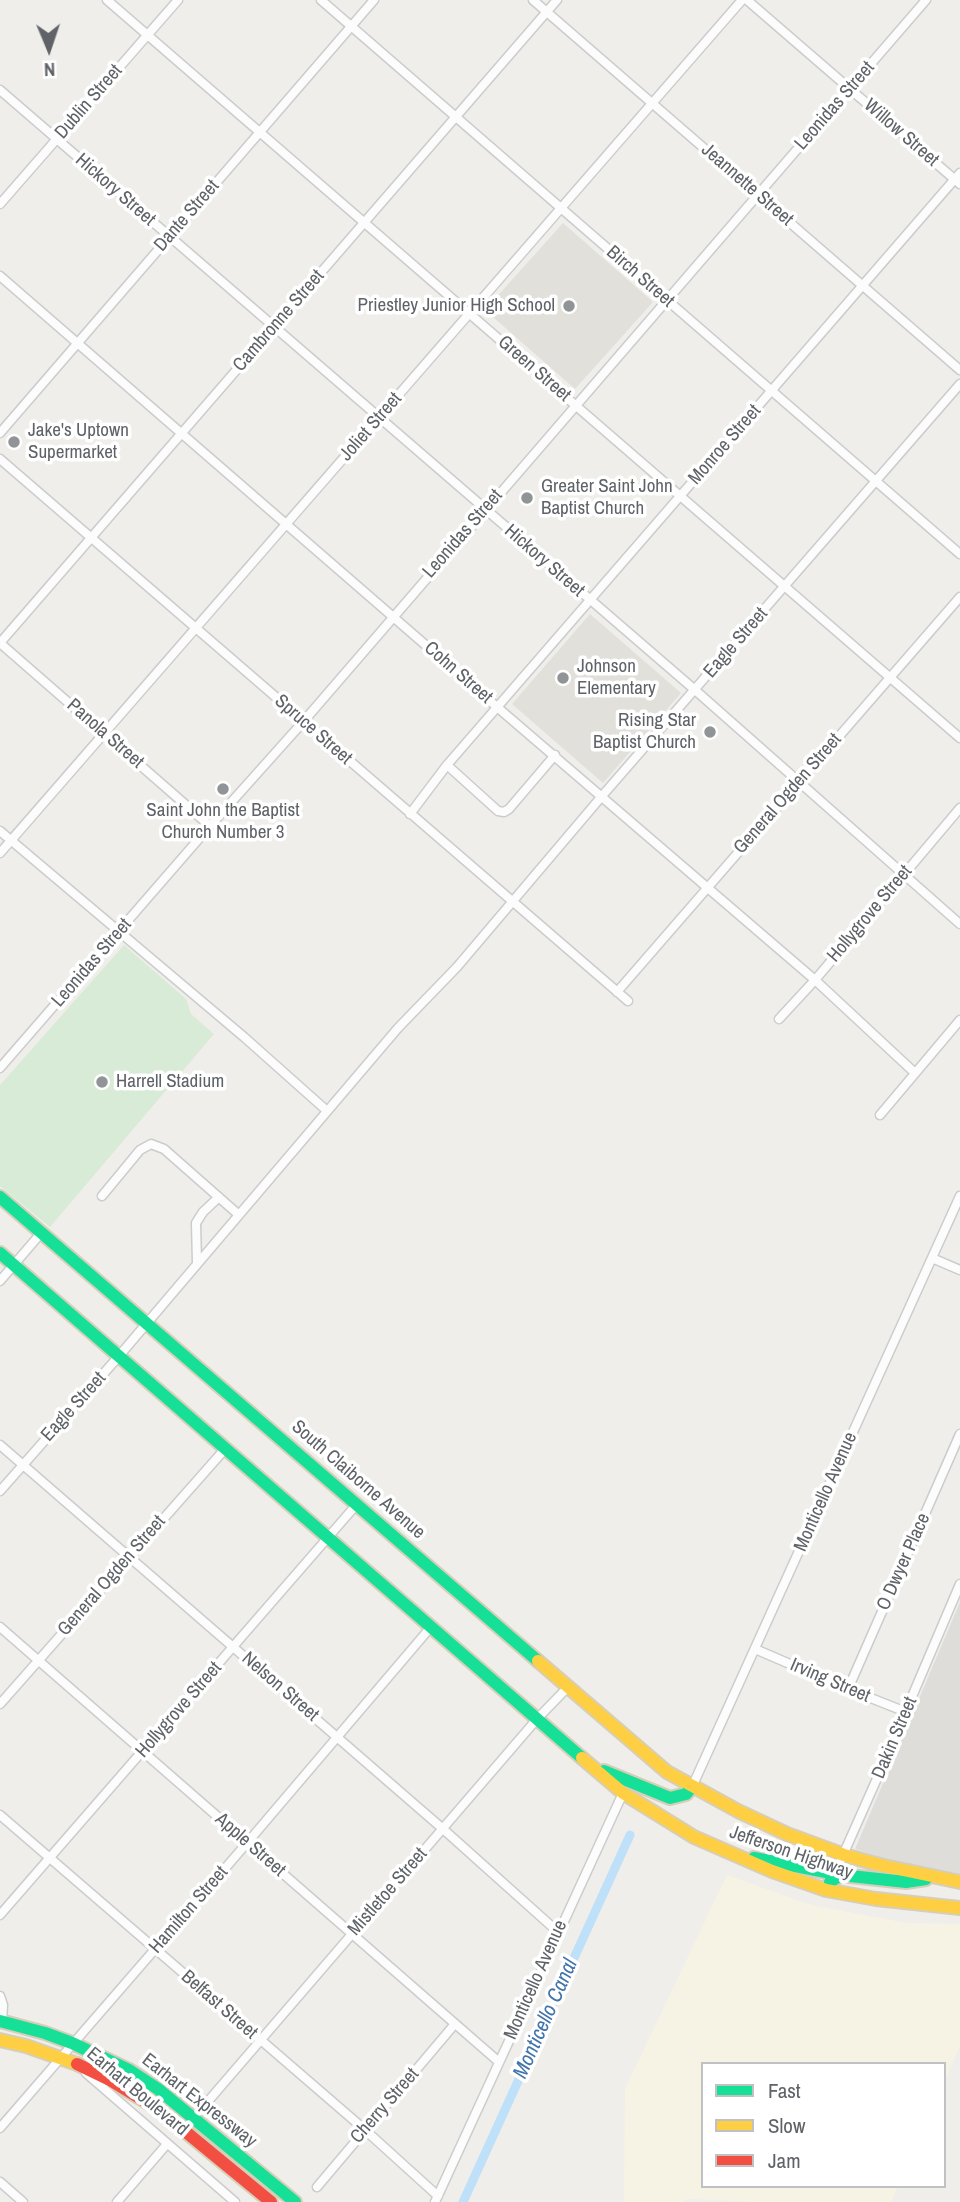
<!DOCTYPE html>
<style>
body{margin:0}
#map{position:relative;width:960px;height:2202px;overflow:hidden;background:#efeeea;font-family:"Archivo Narrow",sans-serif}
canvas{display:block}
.legend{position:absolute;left:701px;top:2062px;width:245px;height:126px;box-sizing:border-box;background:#fff;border:2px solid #bfc1c3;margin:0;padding:9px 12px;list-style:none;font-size:21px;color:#5f6368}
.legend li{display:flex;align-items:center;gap:14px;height:35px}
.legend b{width:35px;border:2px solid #bfc1c3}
.north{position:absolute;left:14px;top:14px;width:70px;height:70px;-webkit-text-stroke:5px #fff;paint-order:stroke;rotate:178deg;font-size:19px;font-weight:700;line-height:28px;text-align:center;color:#5f6368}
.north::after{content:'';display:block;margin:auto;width:24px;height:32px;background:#5f6368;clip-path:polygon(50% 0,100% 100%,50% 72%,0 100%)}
</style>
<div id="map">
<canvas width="960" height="2202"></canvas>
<ul class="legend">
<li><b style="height:9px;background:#16e098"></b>Fast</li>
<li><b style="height:9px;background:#ffcf43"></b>Slow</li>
<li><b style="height:9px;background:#f24e42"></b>Jam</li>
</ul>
<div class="north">N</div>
</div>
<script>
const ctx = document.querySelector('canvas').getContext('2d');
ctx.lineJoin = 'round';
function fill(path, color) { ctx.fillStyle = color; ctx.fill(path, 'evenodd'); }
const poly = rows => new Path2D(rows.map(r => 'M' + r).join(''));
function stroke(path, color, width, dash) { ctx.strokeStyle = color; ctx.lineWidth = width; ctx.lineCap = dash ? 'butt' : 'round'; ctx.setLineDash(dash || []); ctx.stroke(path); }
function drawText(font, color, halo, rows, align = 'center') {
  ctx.font = font + ' "Archivo Narrow",sans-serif'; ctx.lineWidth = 7; ctx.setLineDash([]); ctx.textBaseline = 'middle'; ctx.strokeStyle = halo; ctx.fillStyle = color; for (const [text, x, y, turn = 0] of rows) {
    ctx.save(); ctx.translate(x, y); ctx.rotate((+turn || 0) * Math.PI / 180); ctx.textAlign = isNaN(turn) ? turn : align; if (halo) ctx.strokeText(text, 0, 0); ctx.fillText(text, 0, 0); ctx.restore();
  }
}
const commercial = poly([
 [727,1875,811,1905,906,1923,960,1924,960,2046,944,2082,944,2064,703,2064,703,2186,898,2186,891,2202,760,2202,687,2199,682,2202,624,2202,625,2089]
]);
const industrial = poly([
 [960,1602,960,1874,894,1861,855,1849]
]);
const education = poly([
 [563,223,653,302,575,389,485,310],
 [590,614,681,693,603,783,512,704]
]);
const green = poly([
 [124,945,186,999,191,1014,214,1034,50,1227,0,1186,0,1085]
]);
const canal = poly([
 [463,2202,630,1835]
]);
const street = poly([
 [107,0,960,738],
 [321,0,960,554],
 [533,0,960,370],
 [747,0,960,184],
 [0,90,695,690,960,924],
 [0,204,178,0],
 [0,276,497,707,815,980,915,1073],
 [0,433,374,0],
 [0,459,628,1001],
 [0,643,557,0],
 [0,643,210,826],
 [447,765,498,811,504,812,509,809,555,755],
 [410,814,447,765,960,173],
 [0,831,244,1037,326,1110],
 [0,853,742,0],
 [617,992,960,597],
 [779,1019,815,980,960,808],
 [0,1068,210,826,303,722,926,0],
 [880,1115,960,1020],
 [102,1196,140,1150,151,1144,164,1149,239,1215],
 [932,1258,960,1270],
 [197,1263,196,1223,203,1212,219,1197],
 [0,1281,42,1232],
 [0,1445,443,1829,558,1932],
 [0,1491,119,1356,398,1028,457,967,602,796,960,384],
 [0,1627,499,2062],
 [755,1649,848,1689,906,1712],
 [848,1689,960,1434],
 [0,1704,225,1449],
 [692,1787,960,1196],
 [0,1815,364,2129,438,2196],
 [835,1873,879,1774,960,1584],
 [0,1915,357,1504],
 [0,1996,3,2005,2,2022],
 [86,2073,235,2202],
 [210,2099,537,1719,568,1687],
 [0,2128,247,1843,430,1628],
 [0,2182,23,2202],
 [317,2187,454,2025],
 [117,2202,167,2144],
 [435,2202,623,1793]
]);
const fast = poly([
 [0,1197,538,1661],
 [0,1253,582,1758],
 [604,1771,670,1798,686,1794,692,1787],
 [754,1858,826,1872,837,1869],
 [830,1882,841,1875,906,1882,926,1879],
 [0,2021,45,2033,72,2043],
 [72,2043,129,2070,158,2089,295,2202]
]);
const slow = poly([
 [538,1661,667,1772,738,1811,787,1834,844,1855,884,1866,960,1882],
 [582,1758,623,1793,694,1837,772,1871,826,1890,876,1899,960,1908],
 [0,2040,26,2046,77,2064]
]);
const jam = poly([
 [77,2064,110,2080,158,2109,271,2202]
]);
const markers = [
 [569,306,7,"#919496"],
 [14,442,7,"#919496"],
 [527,498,7,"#919496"],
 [563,678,7,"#919496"],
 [710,732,7,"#919496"],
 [223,789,7,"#919496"],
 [102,1082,7,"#919496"]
];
const streetNames = [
 ["Dublin Street",89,102,-49],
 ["Leonidas Street",835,106,-49],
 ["Willow Street",901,133,41],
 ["Jeannette Street",747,185,41],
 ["Hickory Street",115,190,41],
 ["Dante Street",187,216,-49],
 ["Birch Street",640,277,41],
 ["Cambronne Street",279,321,-49],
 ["Green Street",534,369,41],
 ["Joliet Street",371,427,-49],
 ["Monroe Street",725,445,-49],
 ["Leonidas Street",463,534,-49],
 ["Hickory Street",544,561,41],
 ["Eagle Street",736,643,-49],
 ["Cohn Street",458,673,41],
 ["Spruce Street",313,730,41],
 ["Panola Street",105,734,41],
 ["General Ogden Street",788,794,-49],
 ["Hollygrove Street",870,914,-50],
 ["Leonidas Street",92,963,-49],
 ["Eagle Street",74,1407,-48],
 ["South Claiborne Avenue",358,1480,41],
 ["Monticello Avenue",826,1492,-66],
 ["O Dwyer Place",904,1562,-66],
 ["General Ogden Street",112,1576,-49],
 ["Irving Street",830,1681,23],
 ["Nelson Street",280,1687,41],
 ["Hollygrove Street",179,1710,-49],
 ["Dakin Street",895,1738,-67],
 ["Apple Street",250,1845,41],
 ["Jefferson Highway",791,1853,19],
 ["Mistletoe Street",388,1892,-49],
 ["Hamilton Street",189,1910,-49],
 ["Monticello Avenue",536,1980,-66],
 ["Belfast Street",219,2005,41],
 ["Earhart Boulevard",137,2092,40],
 ["Earhart Expressway",199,2101,38],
 ["Cherry Street",385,2106,-49]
];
const poiNames = [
 ["Priestley Junior High School",555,306,"right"],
 ["Jake's Uptown",28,431],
 ["Supermarket",28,453],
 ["Greater Saint John",541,487],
 ["Baptist Church",541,509],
 ["Johnson",577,667],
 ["Elementary",577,689],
 ["Rising Star",696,721,"right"],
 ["Baptist Church",696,743,"right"],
 ["Saint John the Baptist",223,811,"center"],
 ["Church Number 3",223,833,"center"],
 ["Harrell Stadium",116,1082]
];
const waterNames = [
 ["Monticello Canal",546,2019,-66]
];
fill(commercial, '#f7f3e4');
fill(industrial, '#dfddda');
fill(education, '#e2e0da');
fill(green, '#d8ebd6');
stroke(canal, '#bfe0f9', 9);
stroke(street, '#cbcccc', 11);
stroke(fast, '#d7ceb8', 16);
stroke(slow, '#d7ceb8', 16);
stroke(jam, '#d7ceb8', 16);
stroke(street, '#fdfcfc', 8);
stroke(fast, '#16e098', 12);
stroke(slow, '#ffcf43', 12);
stroke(jam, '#f24e42', 12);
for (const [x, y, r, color] of markers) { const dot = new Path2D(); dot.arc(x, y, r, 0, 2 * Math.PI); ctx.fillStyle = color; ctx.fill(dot); stroke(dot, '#fff', 2.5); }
drawText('19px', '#5f6368', '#fff', streetNames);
drawText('19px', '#5f6368', '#fff', poiNames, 'left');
drawText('italic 21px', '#4174aa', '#fff', waterNames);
</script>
